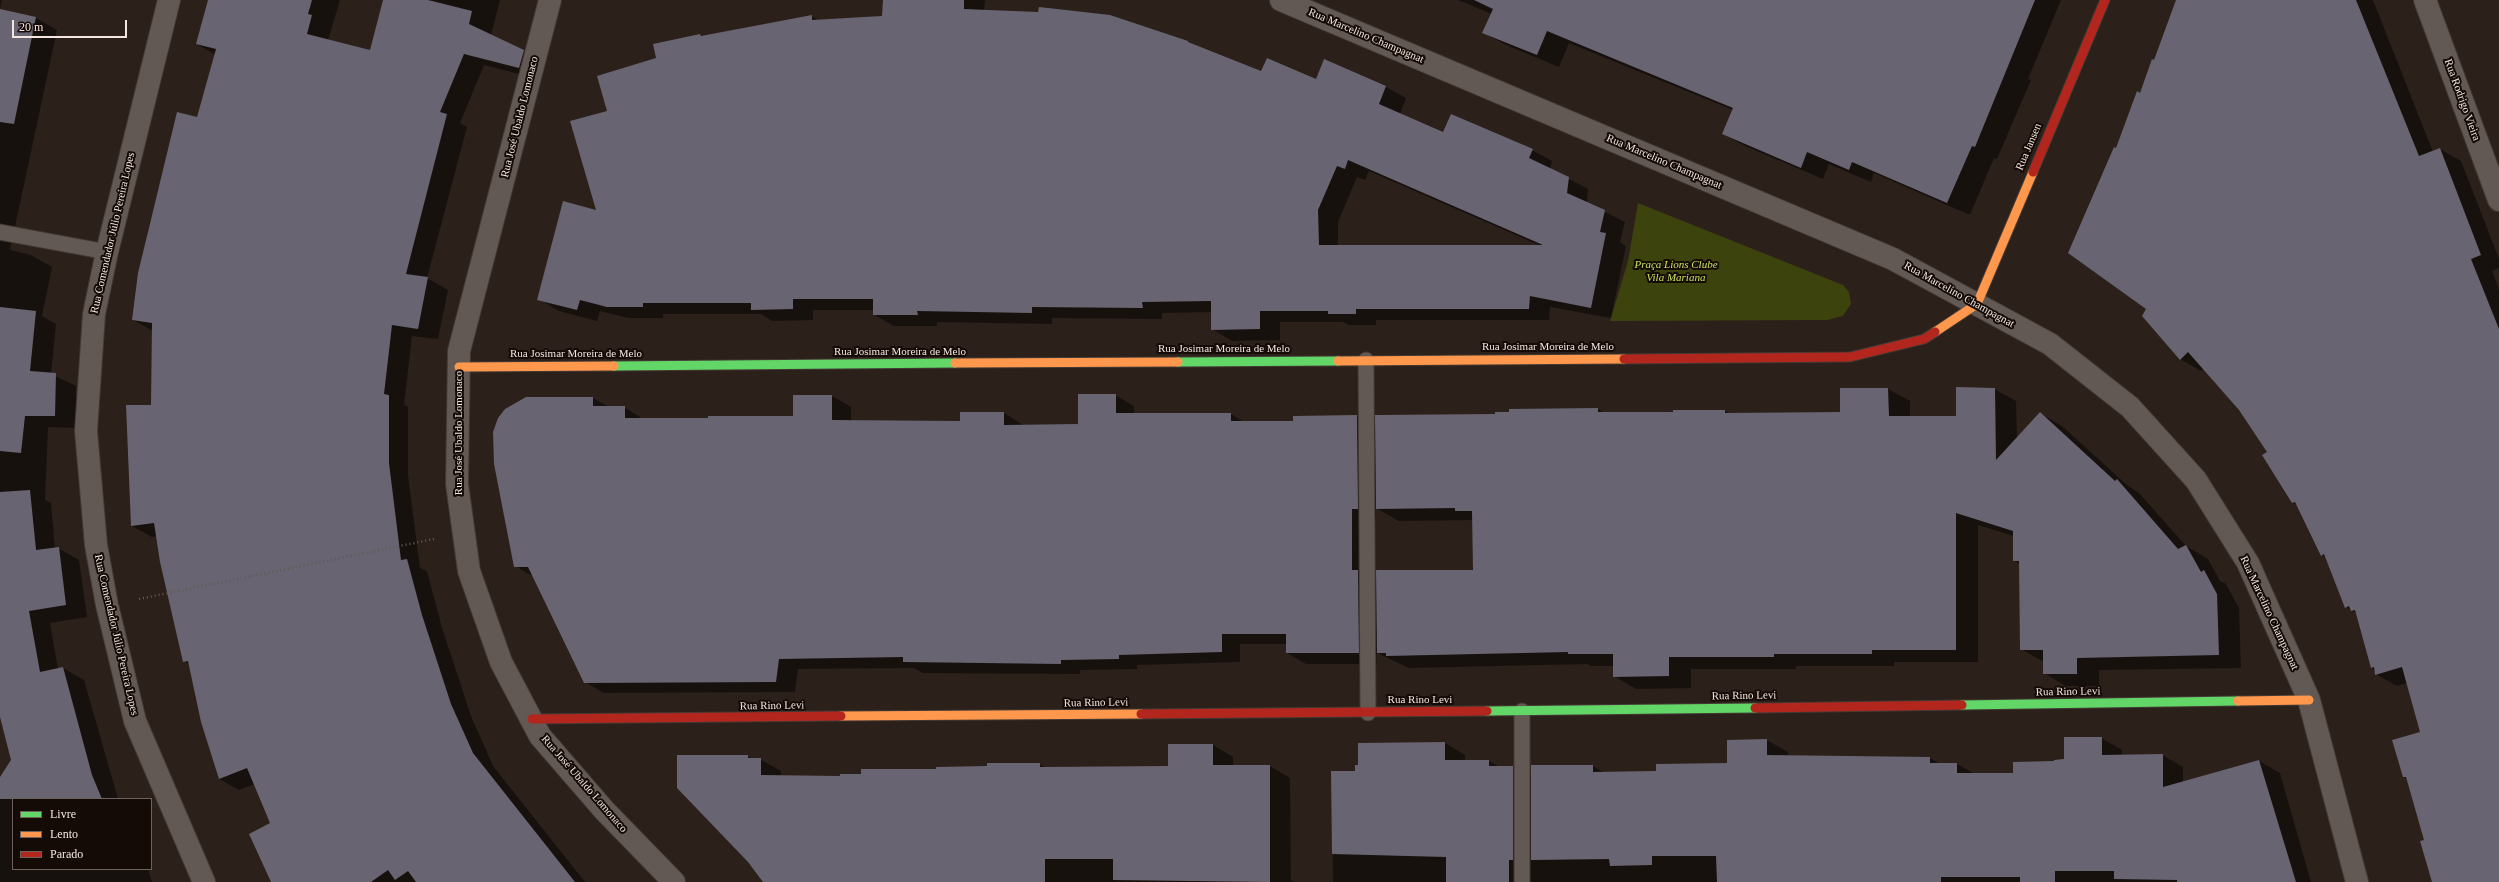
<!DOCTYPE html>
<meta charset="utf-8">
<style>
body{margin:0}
#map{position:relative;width:2499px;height:882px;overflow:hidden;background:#2b201a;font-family:Georgia,serif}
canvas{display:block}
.legend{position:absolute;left:12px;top:798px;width:140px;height:72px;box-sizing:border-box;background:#140a06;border:1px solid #6e625c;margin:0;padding:5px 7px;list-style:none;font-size:12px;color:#f4e6de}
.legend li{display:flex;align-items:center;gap:8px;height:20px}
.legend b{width:20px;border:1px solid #6e625c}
.scale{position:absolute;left:12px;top:20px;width:115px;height:18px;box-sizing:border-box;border:2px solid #f4e6de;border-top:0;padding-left:5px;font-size:12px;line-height:14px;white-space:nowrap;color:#f4e6de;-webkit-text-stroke:3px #140a06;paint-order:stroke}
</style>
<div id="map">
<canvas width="2499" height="882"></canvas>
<ul class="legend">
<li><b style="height:5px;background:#63d668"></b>Livre</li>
<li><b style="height:5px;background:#ff974d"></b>Lento</li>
<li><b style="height:5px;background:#b3261e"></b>Parado</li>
</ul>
<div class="scale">20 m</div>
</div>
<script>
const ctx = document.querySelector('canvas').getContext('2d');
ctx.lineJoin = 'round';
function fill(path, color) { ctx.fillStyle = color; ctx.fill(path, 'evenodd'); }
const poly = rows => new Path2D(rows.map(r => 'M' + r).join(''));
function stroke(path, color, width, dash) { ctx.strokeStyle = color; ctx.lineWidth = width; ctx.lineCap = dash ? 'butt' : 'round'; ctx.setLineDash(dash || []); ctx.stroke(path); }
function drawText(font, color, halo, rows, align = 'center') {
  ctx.font = font + ' Georgia,serif'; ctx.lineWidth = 4; ctx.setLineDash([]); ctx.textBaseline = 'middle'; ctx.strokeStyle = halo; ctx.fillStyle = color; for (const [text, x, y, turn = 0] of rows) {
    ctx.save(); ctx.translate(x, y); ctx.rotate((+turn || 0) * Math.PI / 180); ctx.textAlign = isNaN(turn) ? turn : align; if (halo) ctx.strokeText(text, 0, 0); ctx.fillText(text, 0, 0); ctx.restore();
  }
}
const green = poly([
 [1638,203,1843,285,1849,292,1851,304,1843,316,1827,320,1610,321,1628,261]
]);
const shadow = poly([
 [0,0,2,0,0,9],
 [209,0,340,0,328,40,371,52,384,0,500,0,491,35,544,63,539,79,484,65,460,123,467,127,427,278,448,290,438,339,412,336,404,405,408,407,408,475,420,568,427,571,442,628,471,716,493,766,585,882,276,882,272,824,255,784,239,790,219,779,189,664,184,661,157,536,152,537,132,526,152,406,153,331,133,320,148,230,178,113,198,118,216,55,197,44],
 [888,0,985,0,984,11,1188,42,1262,73,1316,80,1325,61,1386,87,1406,98,1400,114,1443,133,1532,150,1552,161,1550,169,1588,189,1587,203,1625,222,1620,242,1626,246,1611,318,1550,307,1549,320,1376,320,1376,325,1349,325,1343,322,1280,322,1280,340,1232,341,1212,329,1212,312,1162,313,1162,319,1052,318,1052,324,937,322,937,326,894,326,874,315,874,310,813,310,813,320,772,321,761,314,663,314,663,318,628,318,600,311,597,321,559,311,539,299,598,211,608,111,657,59,700,35,704,37,811,16,818,20,883,17],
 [1369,171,1541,246,1338,246,1338,222,1357,177,1365,180],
 [1458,0,2061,0,2028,79,2031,80,1997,159,1994,158,1970,215,1874,173,1871,182,1829,164,1823,179,1745,146,1723,134,1733,110,1569,43,1559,67,1506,45,1484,33,1492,14],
 [2178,0,2373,0,2433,152,2440,149,2461,161,2499,259,2499,268,2492,271,2499,289,2499,882,2433,882,2425,841,2407,779,2404,777,2421,733,2407,683,2397,686,2376,674,2372,667,2356,613,2346,607,2327,558,2322,555,2298,505,2293,503,2268,453,2246,418,2204,369,2201,371,2180,359,2147,309,2117,149,2155,62],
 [0,10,36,18,57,30,10,250,31,255,52,267,42,316,56,324,51,374,76,386,76,428,48,427,45,500,51,503,55,549,58,548,79,560,87,617,50,623,58,669,63,668,84,680,118,799,13,799,13,869,148,869,152,882,0,882,0,779,12,760,0,713],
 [1841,389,1888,389,1910,401,1910,417,1957,417,1994,389,2016,401,2017,438,2040,413,2062,426,2128,486,2139,493,2186,546,2208,559,2220,581,2226,584,2239,608,2241,668,2099,670,2099,686,2066,686,2044,673,2044,662,2021,649,2020,564,2014,561,2014,536,1978,525,1978,662,1894,662,1894,666,1796,666,1796,669,1691,669,1691,688,1636,689,1614,676,1614,666,1591,666,1587,664,1409,668,1377,653,1377,664,1306,664,1287,653,1287,644,1240,644,1240,662,1137,665,1137,669,1080,670,1080,674,923,673,914,668,798,669,795,692,604,693,585,682,534,577,515,566,593,398,609,407,624,407,643,419,794,417,832,396,851,407,851,421,961,422,961,413,1004,413,1023,425,1079,425,1115,395,1134,406,1134,414,1231,414,1244,422,1294,422,1294,417,1357,416,1376,427,1496,415,1510,413,1510,410,1598,409,1605,413,1725,411,1731,414,1841,413],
 [1376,508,1399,521,1473,520,1474,571,1377,582,1371,578,1371,519,1376,519],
 [2101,738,2122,750,2122,755,2162,755,2183,767,2183,782,2259,761,2280,773,2311,882,1333,882,1332,772,1356,772,1445,743,1465,755,1465,761,1489,761,1500,767,1513,767,1532,778,1593,766,1605,773,1657,772,1728,764,1767,740,1788,752,1788,756,1930,758,1940,764,1957,764,1975,774,2014,774,2065,760],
 [1213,745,1233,757,1233,766,1270,766,1290,778,1291,880,1294,882,764,882,747,756,753,759,760,759,781,771,781,776,840,777,1039,764,1047,768,1169,767]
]);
const building = poly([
 [208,0,312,0,308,14,312,15,307,34,370,50,383,0,428,0,472,11,469,24,524,50,519,68,464,54,440,112,447,114,406,274,428,277,418,329,392,325,384,394,389,395,389,463,401,560,407,559,422,615,451,704,473,753,575,882,416,882,408,871,395,880,388,870,371,882,271,882,249,834,270,823,247,768,219,779,201,722,188,661,183,662,160,562,154,523,131,526,126,405,151,405,152,323,132,320,138,273,177,112,197,117,216,49,196,44],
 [883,0,964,0,964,9,1038,12,1039,7,1110,15,1188,41,1188,42,1261,71,1267,58,1316,79,1324,59,1386,86,1379,104,1443,132,1451,114,1533,149,1529,158,1569,177,1567,193,1605,210,1600,232,1606,233,1591,308,1530,296,1529,309,1356,309,1356,314,1328,314,1328,311,1260,311,1260,329,1211,330,1211,301,1142,302,1143,308,1032,307,1032,313,917,311,918,315,873,315,873,299,793,299,793,309,751,310,751,303,643,303,643,307,607,307,580,300,577,310,537,300,563,201,596,210,570,121,607,111,597,76,656,58,653,44,700,34,701,36,812,15,812,20,882,16],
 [1348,160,1543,245,1319,245,1318,210,1337,166,1345,169],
 [1474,0,2035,0,1975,147,1972,146,1947,203,1852,162,1849,170,1807,152,1801,168,1722,134,1733,108,1547,31,1537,55,1482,33,1493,9],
 [2176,0,2356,0,2419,156,2440,148,2481,255,2471,259,2499,329,2499,882,2432,882,2420,841,2424,840,2406,777,2403,777,2392,740,2420,732,2402,667,2375,675,2374,667,2371,668,2355,610,2351,611,2349,606,2345,608,2324,554,2321,556,2295,502,2292,503,2262,455,2267,452,2239,410,2188,352,2180,360,2142,316,2146,309,2068,253,2114,147,2116,148,2137,91,2140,93,2152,59,2154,60],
 [0,9,36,17,14,124,0,122],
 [0,307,36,311,30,371,56,373,55,416,25,416,21,453,0,451],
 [1956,387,1995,388,1996,460,2040,412,2115,481,2117,479,2178,549,2186,545,2201,572,2204,570,2217,594,2219,655,2077,658,2077,674,2043,674,2043,650,2020,650,2019,561,2013,561,2013,531,1956,513,1956,650,1872,650,1872,654,1774,654,1774,657,1669,657,1669,676,1613,677,1613,654,1568,654,1568,652,1386,656,1386,653,1377,653,1376,570,1473,570,1472,511,1455,511,1455,508,1376,509,1375,415,1495,414,1495,412,1509,412,1509,409,1598,408,1598,412,1673,412,1673,410,1725,410,1725,413,1840,412,1840,388,1888,388,1889,416,1956,416],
 [1078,394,1116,394,1116,413,1231,413,1231,421,1293,421,1293,416,1357,415,1358,509,1352,509,1352,570,1358,570,1359,653,1286,653,1286,634,1222,634,1222,652,1119,655,1119,659,1061,660,1061,664,903,662,903,657,779,659,776,682,584,683,528,567,514,567,494,464,493,432,498,418,505,409,526,397,593,397,593,406,625,406,625,418,708,418,708,416,793,416,793,395,832,395,832,420,960,421,960,412,1004,412,1004,425,1078,424],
 [30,490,36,550,59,547,66,605,29,611,40,672,63,667,92,775,102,799,0,799,0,777,11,760,0,717,0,492],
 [2064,737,2102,737,2102,755,2163,754,2163,787,2259,760,2296,882,2177,882,2177,880,2114,879,2114,871,2055,871,2055,882,2020,882,2020,877,1941,877,1941,882,1717,882,1716,856,1652,856,1652,865,1610,866,1609,859,1531,860,1531,765,1593,765,1593,772,1656,771,1656,764,1727,763,1727,740,1767,739,1767,755,1930,757,1930,763,1957,763,1957,773,2013,773,2013,762,2054,761,2054,760,2064,759],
 [1445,742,1445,760,1489,760,1489,766,1513,766,1513,860,1509,860,1509,882,1446,882,1446,857,1332,854,1331,771,1355,771,1355,765,1358,765,1358,743],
 [1168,744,1213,744,1213,765,1270,765,1270,882,1113,880,1113,859,1045,859,1045,882,763,882,748,862,677,788,677,755,748,755,748,758,761,758,761,775,840,776,840,774,861,774,861,769,936,769,936,767,987,766,987,763,1040,763,1040,767,1168,766]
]);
const path = poly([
 [139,599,434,539]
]);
const lane = poly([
 [0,232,107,252],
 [1366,360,1368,713],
 [1522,711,1522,882]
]);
const street = poly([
 [169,0,107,252,94,314,86,431,96,545,107,605,135,721,204,882],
 [550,0,459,351,457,484,469,571,501,662,540,736,604,810,674,882],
 [1281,0,1893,259,2050,344,2130,407,2196,480,2248,563,2309,700,2357,882],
 [2425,0,2499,200]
]);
const fast = poly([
 [1178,362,1338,361],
 [614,366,955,363],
 [1962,705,2238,701],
 [1487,711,1755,708]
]);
const slow = poly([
 [1935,332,1977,304,2033,172],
 [1338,361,1624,359],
 [955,363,1178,362],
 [459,367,614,366],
 [2238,701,2309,700],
 [841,716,1141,714]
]);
const jam = poly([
 [2033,172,2105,0],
 [1624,359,1850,357,1924,339,1935,332],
 [1755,708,1962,705],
 [1141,714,1487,711],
 [532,719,841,716]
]);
const streetNames = [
 ["Rua Marcelino Champagnat",1366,36,23],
 ["Rua Rodrigo Vieira",2462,100,70],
 ["Rua José Ubaldo Lomonaco",520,117,-76],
 ["Rua Jansen",2029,147,-67],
 ["Rua Marcelino Champagnat",1664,162,23],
 ["Rua Comendador Júlio Pereira Lopes",113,233,-77],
 ["Rua Marcelino Champagnat",1959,295,29],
 ["Rua Josimar Moreira de Melo",1548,347],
 ["Rua Josimar Moreira de Melo",1224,349],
 ["Rua Josimar Moreira de Melo",900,352],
 ["Rua Josimar Moreira de Melo",576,354],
 ["Rua José Ubaldo Lomonaco",459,433,-90],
 ["Rua Marcelino Champagnat",2269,613,65],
 ["Rua Comendador Júlio Pereira Lopes",116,635,77],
 ["Rua Rino Levi",2068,692,-1],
 ["Rua Rino Levi",1744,696,-1],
 ["Rua Rino Levi",1420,700],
 ["Rua Rino Levi",1096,703,-1],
 ["Rua Rino Levi",772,706,-1],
 ["Rua José Ubaldo Lomonaco",584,784,49]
];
const parkNames = [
 ["Praça Lions Clube",1676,265],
 ["Vila Mariana",1676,278]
];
fill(green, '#3c430d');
fill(shadow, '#0007');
fill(building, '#696471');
stroke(lane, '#443a35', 17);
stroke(street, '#443a35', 24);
stroke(fast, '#443a35', 11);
stroke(slow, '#443a35', 11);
stroke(jam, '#443a35', 11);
stroke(path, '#625a56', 2.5, [1, 3]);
stroke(lane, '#625954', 15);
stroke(street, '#625954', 22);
stroke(fast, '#63d668', 9);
stroke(slow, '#ff974d', 9);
stroke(jam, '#b3261e', 9);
drawText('11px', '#f4e6de', '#140a06', streetNames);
drawText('italic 11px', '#cae25e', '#140a06', parkNames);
</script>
